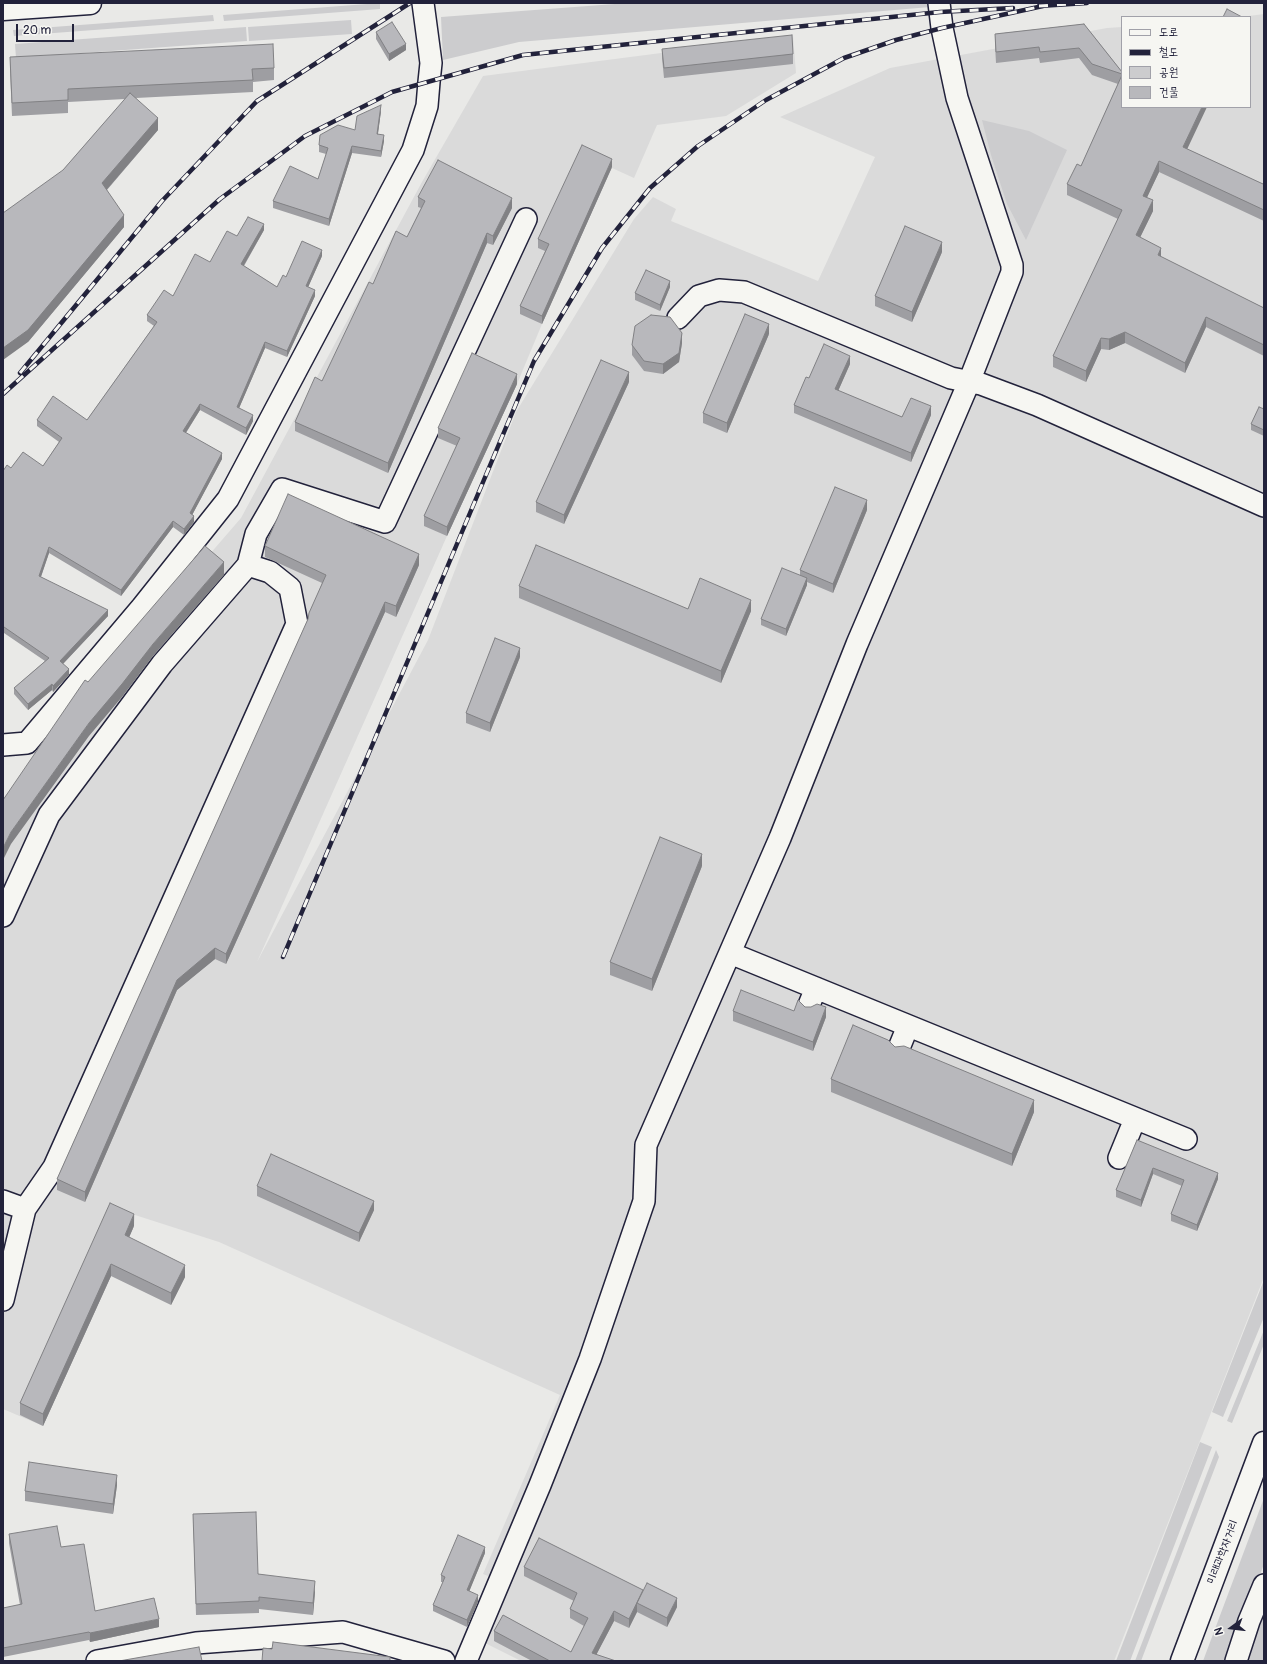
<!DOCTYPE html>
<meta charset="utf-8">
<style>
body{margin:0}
#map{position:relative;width:1267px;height:1664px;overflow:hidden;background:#e9e9e7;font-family:Pangolin,"Poor Story",sans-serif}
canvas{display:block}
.frame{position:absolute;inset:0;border:4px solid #22223b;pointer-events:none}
.legend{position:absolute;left:1121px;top:16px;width:130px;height:92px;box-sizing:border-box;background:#f6f6f2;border:1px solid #a1a1a9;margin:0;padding:5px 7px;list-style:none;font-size:12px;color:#22223b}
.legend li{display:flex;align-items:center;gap:8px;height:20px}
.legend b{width:20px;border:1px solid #a1a1a9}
.north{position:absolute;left:1211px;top:1608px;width:40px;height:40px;-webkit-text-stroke:3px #f6f6f2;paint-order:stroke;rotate:255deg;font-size:11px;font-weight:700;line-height:16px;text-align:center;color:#22223b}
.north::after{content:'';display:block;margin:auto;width:14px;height:18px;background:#22223b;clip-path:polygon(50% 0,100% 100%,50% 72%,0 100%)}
.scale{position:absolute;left:16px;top:24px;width:58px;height:18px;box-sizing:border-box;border:2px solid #22223b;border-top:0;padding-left:5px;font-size:12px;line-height:14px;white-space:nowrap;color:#22223b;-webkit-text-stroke:3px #f6f6f2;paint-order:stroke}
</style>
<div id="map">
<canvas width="1267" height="1664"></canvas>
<div class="frame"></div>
<ul class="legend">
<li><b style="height:5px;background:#f6f6f2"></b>도로</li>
<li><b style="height:5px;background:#22223b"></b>철도</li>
<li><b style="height:11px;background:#ccccce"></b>공원</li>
<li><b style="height:11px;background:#b8b8bc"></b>건물</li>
</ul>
<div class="north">N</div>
<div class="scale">20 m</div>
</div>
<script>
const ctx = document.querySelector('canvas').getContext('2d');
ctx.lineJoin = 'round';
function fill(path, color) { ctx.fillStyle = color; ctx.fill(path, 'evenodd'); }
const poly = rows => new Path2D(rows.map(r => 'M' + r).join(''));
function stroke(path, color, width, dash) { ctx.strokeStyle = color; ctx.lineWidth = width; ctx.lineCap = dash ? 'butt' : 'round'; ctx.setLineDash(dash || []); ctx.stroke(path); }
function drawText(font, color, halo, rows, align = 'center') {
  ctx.font = font + ' Pangolin,"Poor Story",sans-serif'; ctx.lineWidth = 3.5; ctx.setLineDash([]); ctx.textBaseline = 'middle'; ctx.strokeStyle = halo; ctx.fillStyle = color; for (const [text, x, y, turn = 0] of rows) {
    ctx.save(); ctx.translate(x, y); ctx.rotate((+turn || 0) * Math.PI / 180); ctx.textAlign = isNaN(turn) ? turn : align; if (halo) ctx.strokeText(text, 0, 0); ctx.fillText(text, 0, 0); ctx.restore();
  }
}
const built = poly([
 [1264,14,1264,1277,1114,1661,521,1661,471,1636,493,1578,483,1574,560,1395,219,1242,135,1215,134,1226,43,1426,3,1409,3,813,68,718,241,518,422,182,483,76,793,36,796,73,726,116,657,125,634,178,612,168,570,260,567,269,542,324,517,384,447,536,257,962,428,640,516,412,634,219,653,197,676,209,671,221,818,281,875,157,780,117,890,68,1107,28,1122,27,1122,107,1250,107,1250,17,1241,17]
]);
const green = poly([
 [380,3,380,9,224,21,223,15],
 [628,3,929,3,930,7,519,42,443,60,441,17],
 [213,15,214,21,14,36,13,30],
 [351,20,352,34,249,41,248,27],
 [246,27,247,41,16,58,15,44],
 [982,120,1029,131,1067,150,1026,240,1007,204,991,155],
 [1264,1280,1264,1317,1223,1417,1212,1412],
 [1264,1330,1264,1344,1232,1423,1227,1421],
 [1200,1442,1212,1447,1130,1661,1116,1661],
 [1216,1450,1219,1457,1141,1661,1135,1661],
 [1264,1498,1264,1564,1228,1661,1203,1661],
 [1264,1599,1264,1661,1245,1661]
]);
const minor = poly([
 [678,318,699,296,719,290,744,292,951,378,981,384,1037,405,1264,506],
 [3,745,27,743,142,607,228,499,413,150,427,106,429,82,431,63,423,3],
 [3,916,49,815,162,664,248,565],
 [730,953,1186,1139],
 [809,1005,816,988],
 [899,1048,908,1026],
 [1119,1158,1135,1119],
 [3,1201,25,1209],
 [3,1300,25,1209,54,1167,297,624,290,588,270,572,248,565,256,534,282,489,385,522,526,219],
 [97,1661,196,1643,343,1632,444,1661],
 [466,1661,540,1485,590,1359,644,1201,646,1145,780,838,857,644,969,382,1012,272,1012,265,957,98,942,28,939,3],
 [1236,1661,1249,1621,1264,1585]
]);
const major = poly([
 [3,9,90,3],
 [1182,1661,1264,1443]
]);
const rail = poly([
 [1039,6,1087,3],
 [20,373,162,201,257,101,410,3],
 [3,394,220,199,305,136,392,92,523,55,940,12,1013,8],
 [283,957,534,361,602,248,650,188,698,146,766,100,844,58,896,40,942,28,1043,6]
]);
const wall = poly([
 [1084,24,1122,72,1187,149,1263,184,1264,181,1264,221,1159,172,1147,197,1153,211,1140,237,1161,257,1264,308,1264,356,1206,327,1185,373,1125,343,1109,350,1101,349,1086,382,1053,367,1053,356,1118,219,1067,195,1067,184,1081,166,1118,84,1092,75,1079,58,1040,63,1039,58,996,63,995,45,995,34],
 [376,32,406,50,389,61,376,39],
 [662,49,793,54,793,64,664,78,662,58],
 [10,57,274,68,274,80,253,82,253,92,136,98,158,130,107,190,124,227,28,342,63,170,125,99,68,102,68,113,12,116,10,70],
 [381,111,378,134,384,141,381,157,352,153,329,226,273,208,273,201,318,179,326,154,319,152,319,145,355,130],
 [612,167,542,324,520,314,520,306,545,251,538,248,538,239],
 [418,197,512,208,493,245,487,243,388,473,295,431,295,422,322,381,407,237,421,208,418,207],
 [264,230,244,266,277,287,286,277,322,256,308,287,315,296,287,357,265,348,239,408,253,421,246,435,200,410,186,433,222,459,192,515,194,522,184,535,173,527,121,596,49,553,41,577,108,616,63,664,69,675,53,692,52,690,28,710,14,694,14,688,45,661,4,633,3,633,3,471,11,468,43,466,59,442,37,426,37,420,87,420,154,326,147,321,147,315,173,296,210,262,237,236],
 [942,252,912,322,875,306,875,296],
 [670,287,660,311,635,300,635,293],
 [769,334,727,433,703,423,703,413],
 [682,343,679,362,663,374,644,371,632,355,632,345],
 [850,364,838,391,902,417,931,415,911,462,794,413,794,405,809,378],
 [629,382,564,524,536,512,536,502],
 [517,384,447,536,424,526,424,516,457,446,438,438,438,428],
 [1264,409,1264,436,1251,430,1251,424],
 [867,510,833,593,807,582,807,585,786,636,761,625,761,619,800,576,800,570],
 [265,546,419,565,396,617,385,612,226,964,215,959,177,990,85,1202,57,1190,57,1179,308,619,322,583,265,557],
 [519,586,688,609,751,611,721,683,519,598],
 [520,657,490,732,466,723,466,713],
 [702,866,652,991,610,975,610,962],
 [805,1007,826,1017,813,1051,733,1021,733,1011,794,1011],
 [895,1047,1034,1112,1012,1166,831,1092,831,1079],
 [1137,1140,1218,1179,1197,1231,1171,1221,1171,1214,1182,1186,1153,1174,1141,1207,1116,1197,1116,1190],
 [257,1186,374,1210,359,1242,257,1196],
 [134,1226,129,1237,185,1277,171,1305,111,1276,43,1426,20,1415,20,1403],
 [117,1485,113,1514,25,1501,25,1491],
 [193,1514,258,1574,315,1592,313,1615,259,1609,259,1613,196,1615],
 [9,1534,61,1547,95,1611,159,1627,90,1642,89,1640,3,1657,3,1608,20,1605,9,1543],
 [485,1553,469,1591,478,1602,467,1627,433,1611,433,1605,443,1582,441,1582,441,1575],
 [524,1567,677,1607,667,1627,637,1612,629,1628,614,1621,596,1655,616,1661,532,1661,494,1641,494,1631,571,1652,584,1626,570,1618,570,1609,574,1601,524,1576]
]);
const shadedWall = poly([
 [406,44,406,50,389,61,389,54],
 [381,105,381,111,377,140,377,134],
 [1202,107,1207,107,1183,158,1183,147],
 [158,118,158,130,102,195,102,183],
 [384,135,384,141,381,157,381,151],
 [352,146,352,153,329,226,329,219],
 [612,159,612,167,542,324,542,316],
 [1159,161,1159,172,1143,206,1143,196],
 [512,198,512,208,493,245,493,236],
 [1153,200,1153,211,1136,246,1136,235],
 [124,215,124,227,28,342,3,360,3,348],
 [264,224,264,230,241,270,241,264],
 [487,233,487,243,388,473,388,463],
 [942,242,942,252,912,322,912,312],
 [1161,248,1161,259,1158,255],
 [322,250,322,256,306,292,306,286],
 [670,281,670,287,660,311,660,305],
 [315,290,315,296,287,357,287,351],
 [1206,317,1206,327,1185,373,1185,363],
 [769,324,769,334,727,433,727,423],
 [1125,332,1125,343,1109,350,1109,339],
 [682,333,682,343,679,362,663,374,663,364],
 [1101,338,1101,349,1086,382,1086,371],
 [265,342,265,348,237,413,237,407],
 [850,356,850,364,835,398,835,389],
 [629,372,629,382,564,524,564,515],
 [517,374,517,384,447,536,447,527],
 [200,404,200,410,183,437,183,431],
 [931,406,931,415,911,462,911,453],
 [253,415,253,421,246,435,246,428],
 [222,453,222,459,190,519,190,513],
 [867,500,867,510,833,593,833,584],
 [194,516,194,522,184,535,184,529],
 [173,521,173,527,121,596,121,590],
 [49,547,49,553,39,582,39,576],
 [419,554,419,565,396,617,396,606],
 [224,562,224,575,153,656,122,697,89,736,11,844,3,860,3,848,11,832,89,723,153,644],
 [807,578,807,585,786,636,786,629],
 [751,600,751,611,721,683,721,671],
 [385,602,385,612,226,964,226,954],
 [108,610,108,616,60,667,60,661],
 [520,648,520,657,490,732,490,723],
 [69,669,69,675,53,692,53,686],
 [52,684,52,690,28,710,28,704],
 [702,854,702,866,652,991,652,979],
 [215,948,215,959,177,990,85,1202,85,1192,177,980],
 [826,1007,826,1017,813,1051,813,1042],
 [1034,1100,1034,1112,1012,1166,1012,1154],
 [1153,1168,1153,1174,1141,1207,1141,1200],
 [1218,1173,1218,1179,1197,1231,1197,1225],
 [374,1201,374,1210,359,1242,359,1233],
 [134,1214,134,1226,125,1247,125,1235],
 [111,1264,111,1276,43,1426,43,1414],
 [185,1265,185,1277,171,1305,171,1293],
 [117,1475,117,1485,113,1514,113,1504],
 [485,1547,485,1553,467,1597,467,1590],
 [315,1581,315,1592,313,1615,313,1603],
 [643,1590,637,1603,637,1612,629,1628,629,1619],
 [478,1595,478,1602,467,1627,467,1620],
 [677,1598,677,1607,667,1627,667,1618],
 [614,1611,614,1621,593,1661,592,1653],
 [159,1619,159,1627,90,1642,90,1633]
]);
const building = poly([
 [1227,9,1242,17,1223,17,1227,9],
 [392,22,406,44,389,54,376,32,392,22],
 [1084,24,1122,72,1122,74,1092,64,1079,48,1040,52,1039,47,996,52,995,34,1084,24],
 [792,35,793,54,664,68,662,49,792,35],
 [273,44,274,68,252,69,253,80,68,89,68,100,12,103,10,57,273,44],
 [1122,75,1122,107,1202,107,1183,147,1263,184,1264,181,1264,210,1159,161,1143,196,1153,200,1136,235,1161,248,1158,255,1264,308,1264,345,1206,317,1185,363,1125,332,1109,339,1101,338,1086,371,1053,356,1122,210,1067,184,1077,164,1081,166,1122,75],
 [130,93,158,118,102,183,124,215,28,330,3,348,3,213,63,170,130,93],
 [381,105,377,134,384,135,381,151,352,146,329,219,273,201,290,166,318,179,328,148,319,145,320,135,338,125,355,130,357,116,381,105],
 [582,145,612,159,542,316,520,306,549,244,538,239,582,145],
 [438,160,512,198,493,236,487,233,388,463,295,422,315,377,322,381,369,282,373,284,396,231,407,237,425,201,418,197,438,160],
 [248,217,264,224,241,264,277,287,283,275,286,277,302,241,322,250,306,286,315,290,287,351,265,342,237,407,253,415,246,428,200,404,183,431,222,453,190,513,194,516,184,529,173,521,121,590,49,547,39,576,108,610,60,661,69,669,53,686,52,684,28,704,14,688,49,658,4,627,3,627,3,471,7,465,11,468,23,452,43,466,62,438,37,420,53,396,87,420,157,322,147,315,164,290,173,296,195,254,210,262,227,231,237,236,248,217],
 [905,226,942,242,912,312,875,296,905,226],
 [646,270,670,281,660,305,635,293,646,270],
 [745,314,769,324,727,423,703,413,745,314],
 [651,315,670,317,682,333,679,353,663,364,644,361,632,345,635,326,651,315],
 [824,344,850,356,835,389,902,417,911,398,931,406,911,453,794,405,806,377,809,378,824,344],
 [472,353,517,374,447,527,424,516,460,438,438,428,472,353],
 [601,360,629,372,564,515,536,502,601,360],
 [1259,407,1264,409,1264,430,1251,424,1259,407],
 [835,487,867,500,833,584,800,570,835,487],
 [288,494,419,554,396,606,385,602,226,954,215,948,177,980,85,1192,57,1179,308,619,309,613,326,575,265,546,288,494],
 [536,545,688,609,700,578,751,600,721,671,519,586,536,545],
 [205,546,224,562,153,644,122,684,89,723,11,832,3,848,3,800,85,680,88,682,205,546],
 [782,568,807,578,786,629,761,619,782,568],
 [495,638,520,648,490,723,466,713,495,638],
 [660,837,702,854,652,979,610,962,660,837],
 [741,990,794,1011,798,1000,805,1007,811,1007,817,1004,826,1007,813,1042,733,1011,741,990],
 [853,1025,888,1040,895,1047,904,1046,1034,1100,1012,1154,831,1079,853,1025],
 [1137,1140,1218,1173,1197,1225,1171,1214,1184,1180,1153,1168,1141,1200,1116,1190,1137,1140],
 [271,1154,374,1201,359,1233,257,1186,271,1154],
 [110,1203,134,1214,125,1235,185,1265,171,1293,111,1264,43,1414,20,1403,110,1203],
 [29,1462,117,1475,113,1504,25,1491,29,1462],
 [256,1512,258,1574,315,1581,313,1603,259,1597,259,1601,196,1604,193,1514,256,1512],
 [57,1526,61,1547,84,1544,95,1611,154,1598,159,1619,90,1633,89,1632,3,1648,3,1608,22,1604,9,1534,57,1526],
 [458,1535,485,1547,467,1590,478,1595,467,1620,433,1605,445,1577,441,1575,458,1535],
 [539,1538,643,1590,629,1619,614,1611,592,1653,616,1661,550,1661,494,1631,503,1615,571,1652,588,1618,570,1609,577,1593,524,1567,539,1538],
 [647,1583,677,1598,667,1618,637,1603,647,1583],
 [273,1642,390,1657,390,1661,262,1661,263,1648,272,1649,273,1642],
 [199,1647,202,1661,119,1661,199,1647]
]);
const streetNames = [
 ["미래과학자거리",1223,1552,-69]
];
fill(built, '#dadada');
fill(green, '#ccccce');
stroke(minor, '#22223b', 24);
stroke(major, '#22223b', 25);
stroke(minor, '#f6f6f2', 21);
stroke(major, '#f6f6f2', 22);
stroke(rail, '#22223b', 4.5);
stroke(rail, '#f6f6f2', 3, [9]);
fill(wall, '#9e9ea2');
fill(shadedWall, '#818184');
fill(building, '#b8b8bc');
stroke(building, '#818184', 1);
drawText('12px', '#22223b', '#f6f6f2', streetNames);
</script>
